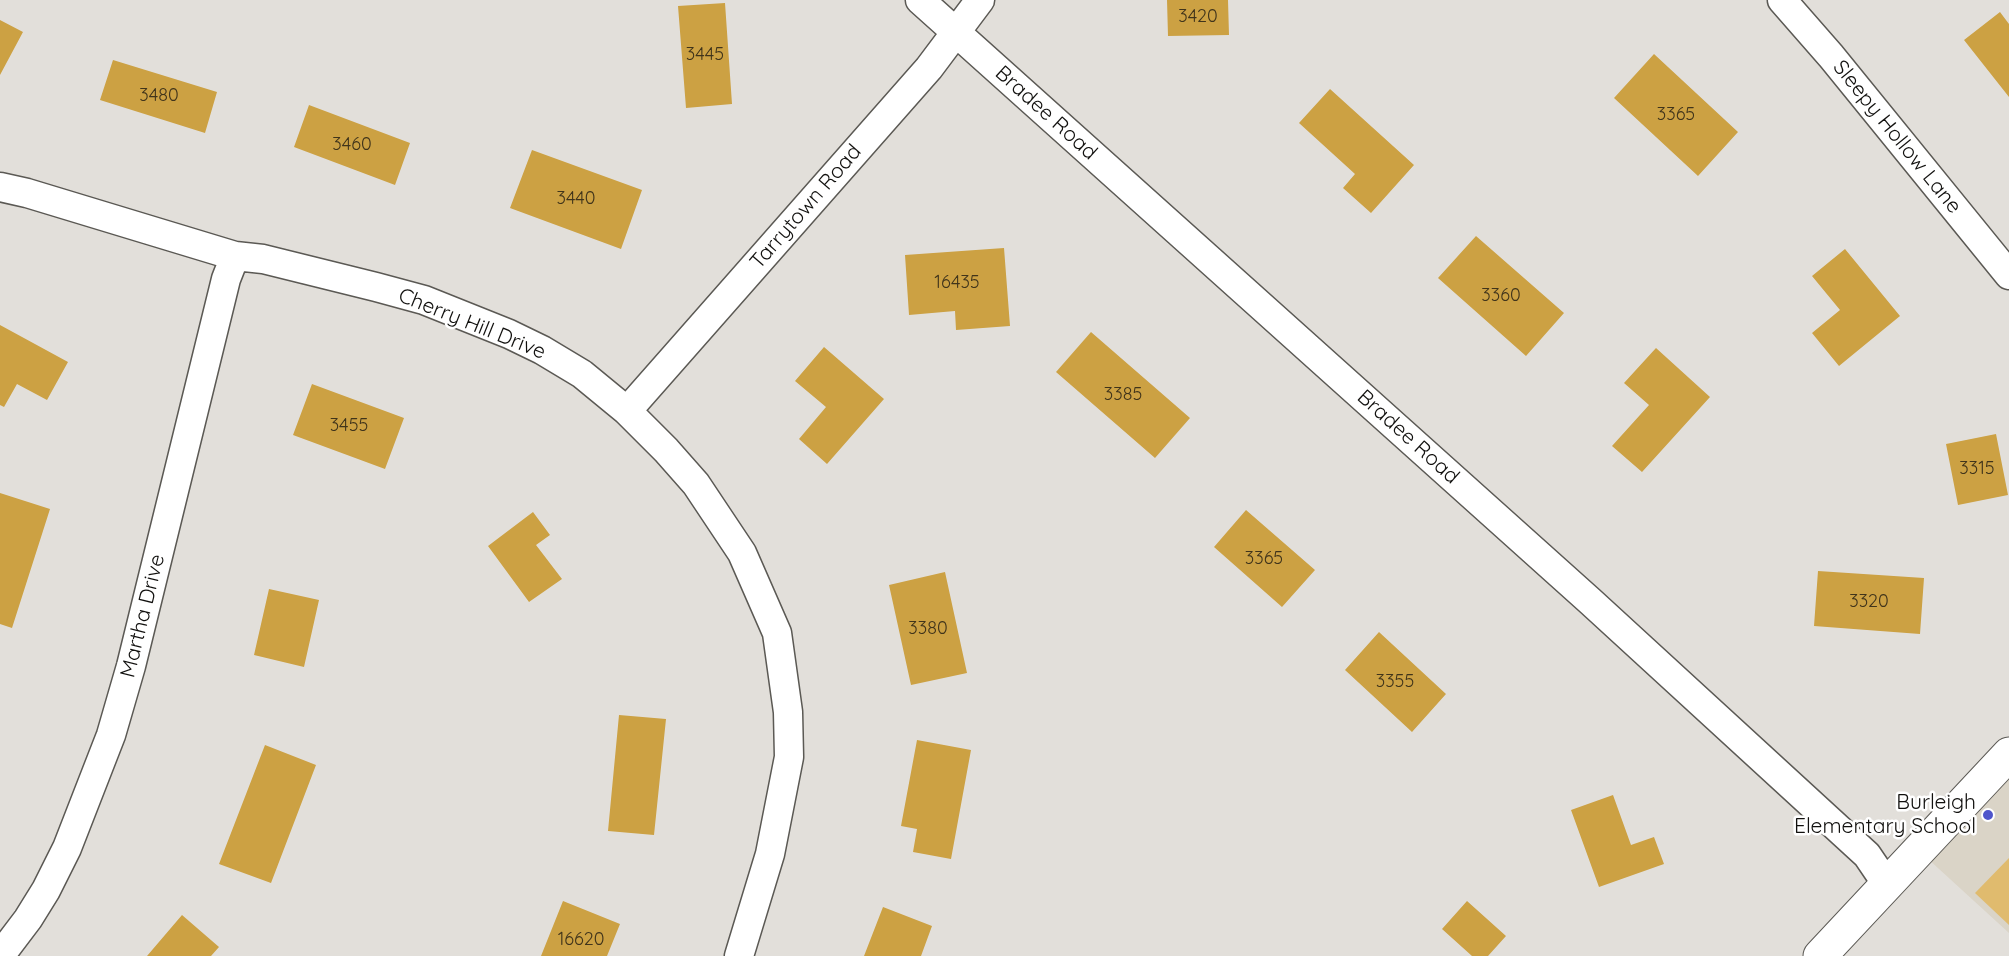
<!DOCTYPE html>
<style>
body{margin:0}
canvas{display:block;background:#e2dfda}
</style>
<canvas width="2009" height="956"></canvas>
<script>
const ctx = document.querySelector('canvas').getContext('2d');
ctx.lineJoin = 'round';
function fill(path, color) { ctx.fillStyle = color; ctx.fill(path, 'evenodd'); }
const poly = rows => new Path2D(rows.map(r => 'M' + r).join(''));
function stroke(path, color, width, dash) { ctx.strokeStyle = color; ctx.lineWidth = width; ctx.lineCap = dash ? 'butt' : 'round'; ctx.setLineDash(dash || []); ctx.stroke(path); }
function drawText(font, color, halo, rows, align = 'center') {
  ctx.font = font + ' Quicksand,sans-serif'; ctx.lineWidth = 5; ctx.setLineDash([]); ctx.textBaseline = 'middle'; ctx.strokeStyle = halo; ctx.fillStyle = color; for (const [text, x, y, turn = 0] of rows) {
    ctx.save(); ctx.translate(x, y); ctx.rotate((+turn || 0) * Math.PI / 180); ctx.textAlign = isNaN(turn) ? turn : align; if (halo) ctx.strokeText(text, 0, 0); ctx.fillText(text, 0, 0); ctx.restore();
  }
}
const built = poly([
 [2009,771,2009,933,1927,858]
]);
const green = poly([
 [2009,858,2009,925,1975,893]
]);
const building = poly([
 [1167,0,1228,0,1229,35,1168,36],
 [725,3,732,104,686,108,678,6],
 [2000,12,2009,24,2009,97,1964,40],
 [0,20,23,32,0,75],
 [1654,54,1738,132,1698,176,1614,98],
 [113,60,217,92,205,133,100,100],
 [1330,89,1414,165,1371,213,1343,188,1355,174,1299,123],
 [309,105,410,143,395,185,294,147],
 [532,150,642,190,621,249,510,208],
 [1476,236,1564,313,1526,356,1438,278],
 [1004,248,1010,326,956,330,955,311,909,315,905,255],
 [1845,249,1900,316,1839,366,1812,333,1840,310,1812,276],
 [0,325,68,362,47,400,17,384,4,407,0,405],
 [1091,332,1190,418,1155,458,1056,372],
 [824,347,884,399,827,464,799,439,826,407,795,381],
 [1656,348,1710,397,1642,472,1612,446,1649,405,1624,383],
 [312,384,404,418,385,469,293,435],
 [1996,434,2008,495,1958,505,1946,444],
 [0,493,50,509,12,628,0,624],
 [1246,510,1315,570,1282,607,1214,547],
 [533,512,550,535,536,545,562,579,529,602,488,546],
 [1818,571,1924,578,1920,634,1814,626],
 [945,572,967,673,911,685,889,585],
 [269,589,319,600,304,667,254,655],
 [1379,632,1446,694,1412,732,1345,670],
 [619,715,666,719,654,835,608,831],
 [917,740,971,750,951,859,913,852,917,829,901,826],
 [265,745,316,765,271,883,219,864],
 [1613,795,1631,845,1654,837,1664,864,1599,887,1571,810],
 [563,901,620,924,607,956,541,956],
 [1467,901,1506,936,1488,956,1472,956,1442,929],
 [883,907,932,926,921,956,864,956],
 [182,915,219,947,211,956,147,956]
]);
const street = poly([
 [920,0,1590,601,1867,855,1886,883],
 [1782,0,1831,56,2009,275],
 [0,187,27,193,235,256,263,259,376,287,424,300,509,334,542,350,582,374,627,411,666,450,696,484,742,553,777,633,788,712,789,757,770,854,739,956],
 [627,411,929,68,980,0],
 [0,956,28,919,46,890,67,848,111,735,131,666,226,279,235,256]
]);
const secondary = poly([
 [1820,956,2009,754]
]);
const markers = [
 [1988,815,6,"#4f55cb"]
];
const numberNames = [
 ["3420",1198,17],
 ["3445",705,55],
 ["3480",159,96],
 ["3365",1676,115],
 ["3460",352,145],
 ["3440",576,199],
 ["16435",957,283],
 ["3360",1501,296],
 ["3385",1123,395],
 ["3455",349,426],
 ["3315",1977,469],
 ["3365",1264,559],
 ["3320",1869,602],
 ["3380",928,629],
 ["3355",1395,682],
 ["16620",581,940]
];
const streetNames = [
 ["Bradee Road",1046,113,42],
 ["Sleepy Hollow Lane",1897,137,51],
 ["Tarrytown Road",806,207,-49],
 ["Cherry Hill Drive",472,324,22],
 ["Bradee Road",1408,437,42],
 ["Martha Drive",143,616,-76]
];
const poiNames = [
 ["Burleigh",1976,803],
 ["Elementary School",1976,827]
];
fill(built, '#dad4c7');
fill(green, '#e0bb6e');
fill(building, '#cca143');
stroke(street, '#5b5954', 31);
stroke(secondary, '#5b5954', 35);
stroke(street, '#fff', 28);
stroke(secondary, '#fff', 33);
for (const [x, y, r, color] of markers) { const dot = new Path2D(); dot.arc(x, y, r, 0, 2 * Math.PI); ctx.fillStyle = color; ctx.fill(dot); stroke(dot, '#fff', 2); }
drawText('18px', '#40341b', null, numberNames);
drawText('21px', '#11100e', '#fff', streetNames);
drawText('21px', '#11100e', '#fff', poiNames, 'right');
</script>
